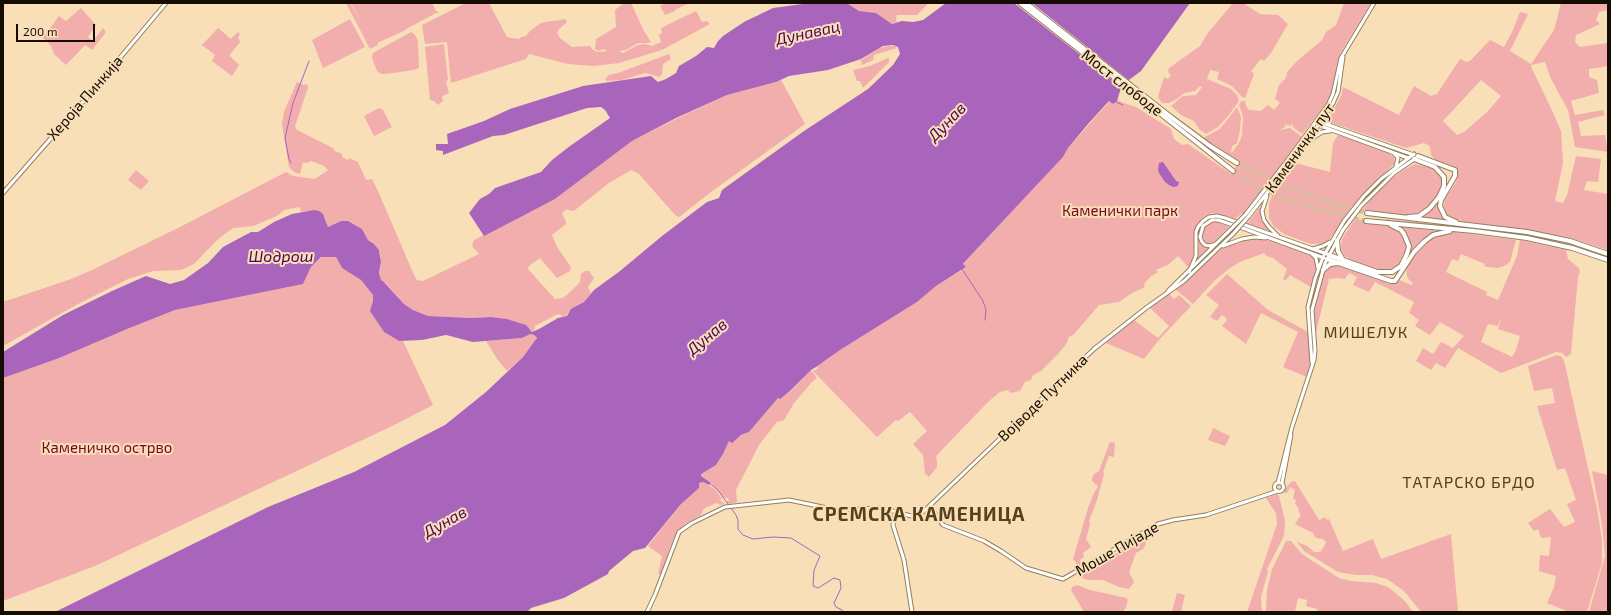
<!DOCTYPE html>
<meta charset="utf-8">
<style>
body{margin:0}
#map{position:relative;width:1611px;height:615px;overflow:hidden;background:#f8dfb8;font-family:"Exo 2",sans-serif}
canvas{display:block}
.frame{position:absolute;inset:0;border:4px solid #150c02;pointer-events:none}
.scale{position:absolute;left:16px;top:24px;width:79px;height:18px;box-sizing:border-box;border:2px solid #150c02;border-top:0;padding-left:5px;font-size:12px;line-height:14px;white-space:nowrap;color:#150c02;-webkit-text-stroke:3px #f8dfb8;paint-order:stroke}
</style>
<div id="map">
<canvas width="1611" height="615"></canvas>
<div class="frame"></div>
<div class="scale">200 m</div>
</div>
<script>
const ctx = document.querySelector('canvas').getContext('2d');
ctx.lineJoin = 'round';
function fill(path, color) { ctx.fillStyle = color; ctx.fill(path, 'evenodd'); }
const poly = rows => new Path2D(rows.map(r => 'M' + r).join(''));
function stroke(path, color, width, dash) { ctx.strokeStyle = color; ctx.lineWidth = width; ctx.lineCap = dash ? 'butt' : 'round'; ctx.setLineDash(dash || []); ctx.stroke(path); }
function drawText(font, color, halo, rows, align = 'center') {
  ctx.font = font + ' "Exo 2",sans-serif'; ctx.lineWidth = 4; ctx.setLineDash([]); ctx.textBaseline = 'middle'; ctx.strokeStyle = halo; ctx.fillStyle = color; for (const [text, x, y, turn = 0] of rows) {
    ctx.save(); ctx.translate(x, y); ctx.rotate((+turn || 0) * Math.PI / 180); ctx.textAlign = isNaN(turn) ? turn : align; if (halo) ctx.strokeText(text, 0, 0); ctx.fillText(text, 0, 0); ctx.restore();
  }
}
const green = poly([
 [346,3,350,3,363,25,351,3,432,3,436,11,439,13,436,13,406,29,406,30,377,43,378,45,370,49],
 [466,3,489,3,507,37,511,38,519,39,521,37,526,36,530,31,541,23,552,21,556,21,565,19,567,21,566,23,559,29,557,33,560,38,572,47,590,46,593,50,598,52,608,51,603,49,599,51,595,49,596,39,616,27,615,10,624,3,631,3,644,31,651,42,648,43,638,43,626,50,619,51,623,53,638,45,645,44,652,46,661,42,659,35,662,33,661,28,696,11,702,22,707,21,710,24,662,50,619,63,594,66,568,64,529,54,526,59,451,83,447,42,425,44,422,25],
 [665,3,688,3,689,4,687,4,675,10,675,11,665,15,660,6],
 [848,3,926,3,927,5,917,15,897,15,896,19,897,22,892,24,876,13,859,11],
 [1233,3,1243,3,1260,14,1278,15,1288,24,1271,53,1264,61,1261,59,1251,71,1254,74,1245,98,1242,97,1232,86,1217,79,1219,72,1210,70,1207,79,1231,89,1237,95,1239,101,1228,116,1218,127,1206,134,1199,129,1194,121,1181,115,1171,106,1183,96,1196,95,1202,87,1200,86,1195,91,1184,93,1177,99,1169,103,1162,103,1158,97,1164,77,1168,79,1171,75,1168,72,1169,68,1200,46,1208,33],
 [1344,3,1371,3,1341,52,1337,63,1335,87,1328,102,1302,134,1294,128,1291,122,1292,126,1284,124,1286,126,1280,130,1290,128,1302,137,1275,176,1242,216,1242,213,1235,219,1212,213,1204,217,1195,229,1195,253,1189,268,1178,256,1168,265,1156,270,1158,272,1150,277,1144,284,1145,287,1132,293,1119,302,1099,305,1075,333,1070,337,1069,336,1067,343,1058,354,1041,371,1033,375,1031,380,1025,382,1020,391,1010,393,1008,390,1000,392,989,401,936,456,937,462,937,467,929,477,925,474,923,455,913,444,927,431,910,412,898,421,896,420,877,437,813,371,819,368,816,367,840,350,917,302,936,286,966,268,963,265,973,253,1063,157,1068,148,1110,101,1113,104,1118,100,1121,102,1136,107,1171,129,1174,139,1182,145,1188,144,1231,174,1239,162,1203,138,1220,129,1237,107,1241,117,1240,130,1237,143,1232,146,1231,152,1232,153,1240,141,1242,135,1243,116,1239,105,1241,101,1245,101,1246,106,1249,110,1261,111,1268,105,1274,110,1280,103,1275,99,1279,85,1286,78,1287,72,1297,61,1322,40,1326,32,1336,25],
 [1561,3,1608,3,1608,10,1599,12,1596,20,1600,24,1576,35,1575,42,1580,47,1608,43,1608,66,1589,69,1589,77,1597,80,1599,93,1571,101,1575,115,1603,110,1605,115,1578,122,1581,136,1605,135,1608,152,1575,147,1568,110,1550,77,1545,62,1531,65,1532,69,1550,106,1561,131,1563,163,1555,201,1563,203,1567,195,1576,156,1601,159,1598,182,1587,181,1584,190,1608,194,1608,250,1567,237,1530,230,1464,222,1451,217,1445,213,1444,206,1445,199,1456,182,1458,173,1458,169,1451,165,1436,160,1431,155,1430,146,1424,143,1406,148,1335,124,1331,122,1331,115,1341,96,1343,87,1399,115,1414,86,1431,96,1437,94,1460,59,1467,62,1471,60,1490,40,1504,47,1513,30,1520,12,1528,14,1510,51,1531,64,1554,30],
 [1481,80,1501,96,1487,112,1464,132,1457,135,1443,121],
 [81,8,96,25,88,37,93,41,103,28,106,32,92,50,85,45,66,65,54,54,51,46,43,38,59,16,66,21],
 [350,19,365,47,323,68,312,40],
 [218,28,231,39,238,32,240,34,238,37,240,42,231,53,230,56,239,65,232,76,212,61,215,55,202,45],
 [411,32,415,35,418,41,419,68,414,70,386,74,381,74,377,71,372,58,373,53],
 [444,44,448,80,446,82,449,93,442,96,443,101,438,105,434,101,430,100,425,47],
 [889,46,895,46,897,48,874,55,873,60,862,65,861,60,880,48],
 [669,54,671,59,663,64,662,74,660,77,645,73,622,80,607,81,605,79,609,75,618,73],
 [888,58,889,58,889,62,863,88,860,81,857,81,853,70,870,66],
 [781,80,805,124,711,192,679,217,675,215,639,174,631,170,609,183,575,210,571,211,567,209,562,213,566,222,566,224,552,235,557,247,571,267,570,271,557,278,540,258,529,266,528,269,555,299,563,298,568,294,580,282,581,274,585,271,589,271,594,278,588,287,591,293,584,302,569,312,566,316,563,317,559,314,556,315,535,326,534,332,522,324,507,319,491,317,472,318,428,316,413,310,404,304,386,283,381,280,379,275,381,264,380,252,372,241,368,240,362,229,348,221,341,221,328,227,325,218,314,210,301,212,300,207,284,210,277,216,253,226,233,228,217,240,194,264,181,270,153,271,128,279,78,304,3,346,3,302,71,279,92,270,180,227,286,172,293,176,315,179,328,170,324,166,311,161,307,163,303,162,300,174,294,172,289,167,282,124,284,112,297,82,304,85,307,84,308,88,295,126,297,130,333,148,335,151,342,154,343,158,348,160,349,158,358,162,366,180,372,179,378,191,414,275,417,280,423,281,479,254,472,246,474,240,555,199,632,141,676,119,727,95,776,82],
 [379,108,383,110,392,127,374,136,364,116],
 [1338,135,1385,151,1394,157,1395,163,1356,204,1328,241,1322,244,1311,244,1286,235,1274,227,1269,218,1269,204,1273,193,1295,163,1330,172,1333,143],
 [1415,164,1432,168,1438,172,1442,180,1440,192,1434,201,1424,211,1410,215,1397,216,1362,210,1377,192,1395,176,1405,169],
 [136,170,149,181,141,190,128,180],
 [1452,175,1454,175,1439,207,1444,218,1450,222,1416,218,1422,216,1434,208],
 [1261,206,1261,220,1269,231,1247,224],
 [1219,218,1311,250,1310,251,1228,222,1211,219,1202,226,1199,232,1200,242,1205,247,1211,248,1196,262,1199,246,1198,232,1201,225,1207,220],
 [1355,219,1393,227,1400,231,1406,238,1407,249,1400,265,1392,270,1382,271,1349,260,1345,256,1341,249,1342,239],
 [1386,219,1511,232,1539,237,1562,242,1591,251,1608,257,1608,258,1563,243,1539,238,1479,230,1386,220],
 [1212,222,1219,222,1229,227,1212,244,1208,244,1205,242,1202,235,1205,227],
 [1401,227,1438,231,1424,239,1416,247,1397,277,1396,276,1408,255,1410,247,1407,233],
 [1455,232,1516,240,1510,262,1504,266,1498,268,1487,267,1484,266,1485,264,1461,254,1458,261,1452,259,1446,272,1487,292,1486,295,1498,300,1517,256,1520,240,1566,250,1568,259,1579,268,1580,272,1578,277,1571,354,1566,357,1562,353,1556,352,1501,373,1458,348,1445,368,1436,363,1431,370,1416,361,1423,348,1433,354,1441,342,1453,348,1464,336,1440,322,1430,335,1415,326,1419,320,1409,313,1414,302,1375,282,1369,292,1353,285,1357,277,1349,273,1345,279,1338,278,1329,279,1315,336,1314,307,1325,270,1332,265,1343,265,1392,284,1399,280,1412,285,1413,283,1409,280,1407,276,1406,267,1415,252,1426,242,1434,237],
 [1500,320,1501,320,1498,329,1520,336,1516,350,1512,357,1481,342,1488,324,1498,326],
 [1254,239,1280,242,1308,252,1315,259,1317,269,1311,287,1290,275,1285,281,1283,279,1287,269,1273,258,1267,256,1264,253,1240,262,1230,268,1215,280,1193,304,1175,289,1223,247,1242,241],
 [321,257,336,257,342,268,361,280,373,295,373,301,371,311,384,332,399,341,403,341,433,405,390,427,95,566,3,601,3,378,175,310,303,284,311,267],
 [1227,274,1268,310,1308,332,1311,355,1311,367,1307,377,1283,367,1298,332,1261,313,1246,344,1222,326,1227,320,1225,317,1222,315,1217,321,1210,317,1219,305,1206,295],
 [1169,294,1174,299,1179,295,1191,306,1158,341,1144,359,1106,343,1106,341,1134,320,1158,338,1169,326,1150,308],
 [530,333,536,337,536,341,523,357,507,371,497,359,486,341,522,338],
 [1557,355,1562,357,1564,361,1597,508,1602,540,1602,563,1587,612,1569,612,1547,603,1554,587,1556,576,1539,571,1540,555,1549,556,1551,537,1541,538,1538,529,1534,531,1528,523,1550,509,1564,527,1575,522,1567,504,1576,500,1565,468,1557,470,1537,406,1555,403,1552,388,1534,391,1528,366],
 [811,370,817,378,812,382,794,403,784,420,777,422,759,445,736,490,737,502,729,504,726,501,729,501,728,498,724,498,711,483,701,476,701,473,716,465,723,454,729,441,734,441,741,435,749,432,778,398,790,392],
 [1213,428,1230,436,1225,446,1208,440],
 [1110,442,1115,443,1114,455,1114,457,1109,456,1103,472,1104,474,1097,500,1089,521,1090,524,1086,539,1091,547,1083,553,1084,557,1080,560,1081,564,1076,567,1076,562,1073,559,1088,508,1093,495,1098,486,1092,481,1092,478,1094,474,1099,471],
 [1592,471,1608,475,1608,612,1589,612,1605,556,1602,525],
 [1295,481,1319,520,1325,517,1327,520,1329,519,1343,551,1373,539,1381,559,1451,534,1458,612,1421,612,1404,591,1387,579,1372,575,1356,575,1338,572,1304,551,1297,542,1307,546,1314,552,1320,552,1324,547,1326,542,1323,539,1316,538,1313,533,1295,524,1301,515,1299,512,1298,507,1295,504,1296,500,1293,498,1295,490,1290,487,1287,493,1284,493,1286,488,1291,482],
 [703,482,715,489,722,499,719,500,725,504,720,505,717,503,707,507,703,510,701,515,685,524,678,532,672,542,661,574,658,574,662,556,648,546,681,504,699,488,699,483],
 [1277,494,1279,496,1285,521,1284,536,1267,569,1268,572,1261,597,1262,612,1247,612,1277,524,1276,513,1266,498],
 [1146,535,1147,537,1145,546,1143,549,1136,553,1129,572,1134,582,1129,589,1119,587,1103,580,1088,580,1082,578,1081,575,1085,572],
 [1286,541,1291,541,1302,554,1339,578,1351,581,1376,583,1388,587,1405,601,1413,612,1317,612,1317,609,1306,606,1307,600,1298,598,1295,612,1266,612,1267,590,1272,569],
 [1077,585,1090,590,1126,598,1128,600,1126,607,1123,612,1084,612,1071,590,1072,587],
 [1177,593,1185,595,1181,612,1172,612]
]);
const water = poly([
 [810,3,820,4,825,3,847,3,859,11,876,13,892,24,902,21,913,22,923,20,946,3,1190,3,1141,71,1125,83,1120,91,1117,101,1113,104,1109,101,1088,124,1068,148,1063,157,973,253,963,264,966,267,936,286,917,302,840,350,816,367,811,370,790,391,780,399,778,398,749,432,741,435,732,443,729,441,723,454,716,465,701,474,701,476,711,483,709,485,703,482,699,483,699,488,681,504,645,548,633,551,609,571,608,574,564,598,531,608,527,612,55,612,268,507,354,472,445,425,486,392,523,357,537,338,534,335,530,334,522,338,473,342,446,335,422,340,399,341,384,332,370,311,373,301,373,295,361,280,342,268,336,257,321,257,311,267,303,284,175,310,127,329,59,358,3,378,3,352,63,315,112,291,146,276,170,284,184,280,208,263,223,247,251,232,258,232,274,222,292,214,314,210,319,211,323,214,328,227,341,221,348,221,362,229,368,240,373,243,379,250,381,262,379,273,381,280,384,282,404,304,413,310,428,316,472,318,491,317,507,319,526,325,532,332,539,329,558,318,567,316,571,309,584,302,594,290,620,271,662,236,707,202,719,198,722,190,804,131,868,89,893,65,900,54,898,47,893,45,883,46,861,59,828,70,789,76,776,82,727,95,676,118,632,141,555,199,484,236,469,213,480,199,489,194,495,188,541,172,552,160,570,146,610,118,605,110,601,107,587,108,504,135,493,136,443,155,443,151,436,150,436,144,448,144,447,134,484,121,510,109,583,86,651,76,658,82,666,79,676,73,679,66,696,56,707,47,714,48,718,41,723,36,744,22,773,8],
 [1163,162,1176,181,1179,182,1178,186,1173,187,1169,185,1165,182,1159,173,1158,170,1159,163]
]);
const pier = poly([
 [1014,3,1032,3,1130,81,1124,89]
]);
const stream = poly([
 [1116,102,1123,105],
 [291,163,289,159,285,138,293,103,309,61],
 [962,269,983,301,986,310,985,320],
 [709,483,717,489,736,515,738,520,738,529,743,535,753,539,773,537,791,538,820,556,814,570,813,586,818,588,834,578,840,580,841,588,834,603,836,607,842,610,843,612]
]);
const highwayTunnel = poly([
 [1237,163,1288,187,1336,205,1367,213],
 [1233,171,1262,189,1283,198,1327,212,1366,221]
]);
const secondary = poly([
 [1326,114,1327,121,1331,126],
 [1320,122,1414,155],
 [1318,125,1408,158],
 [1310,140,1322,132,1330,131],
 [1394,153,1398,158,1396,166],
 [3,193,88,96,166,3],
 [1267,196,1262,211,1264,220,1269,227,1278,236],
 [1246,214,1290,157,1328,105,1333,94,1341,58,1374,3],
 [1249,216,1307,142,1333,103,1338,92,1343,57],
 [1216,244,1210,246,1205,245,1202,242,1200,237,1203,226,1212,220,1218,220,1245,229,1324,258],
 [1223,246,1242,239,1254,237,1266,238],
 [1313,249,1323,246,1330,242],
 [1311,253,1316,258,1318,268],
 [1189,272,1196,256,1196,232,1198,227,1203,221,1209,217,1217,216,1225,218,1327,254],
 [1168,291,1228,232],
 [1312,363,1308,307,1315,279,1323,257,1344,221,1364,196,1381,179,1414,154],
 '1274.5 487a4.5 4.5 0 1 1 9 0a4.5 4.5 0 1 1-9 0Z',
 [1278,483,1292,427,1314,360,1315,350,1312,310,1325,263,1343,230,1361,206,1394,173,1416,158],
 [1282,483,1291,435],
 [930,506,943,525,984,541,1001,551,1026,568,1063,579,1158,524,1173,520,1206,515,1278,491],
 [897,511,894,518,893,525,904,560,912,612],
 [647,612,655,595,679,532,692,523,725,507,789,500,837,510,882,508,911,516,923,512,1094,349,1146,308,1184,281,1233,234]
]);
const highway = poly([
 [1020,3,1233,171],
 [1026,3,1171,117,1210,146,1237,163],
 [1418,156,1455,170,1455,176,1441,200,1440,206,1445,217,1456,222],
 [1367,213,1527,232,1570,241,1608,254],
 [1408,217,1419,216,1429,209,1439,197,1444,186,1444,177,1435,167,1414,159],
 [1366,221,1474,231,1527,238,1572,248,1608,260],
 [1337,240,1338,251,1343,260],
 [1329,255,1377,272,1392,272,1401,266,1407,254,1409,246,1404,234,1401,230,1391,225],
 [1327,259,1391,281,1395,281,1414,252,1425,241,1433,235,1450,231],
 [1323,270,1330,264,1338,263]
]);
const secondaryBridge = poly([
 [1228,232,1246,214],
 [1233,234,1249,216]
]);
const streetNames = [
 ["Мост слободе",1122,83,38],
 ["Хероја Пинкија",85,98,-49],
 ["Каменички пут",1300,148,-54],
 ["Војводе Путника",1043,398,-44],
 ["Моше Пијаде",1117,549,-30]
];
const parkNames = [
 ["Каменички парк",1120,211],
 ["Каменичко острво",107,448]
];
const waterNames = [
 ["Дунавац",808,33,-12],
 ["Дунав",947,122,-46],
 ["Шодрош",281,257],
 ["Дунав",707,337,-40],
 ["Дунав",445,522,-29]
];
const neighbourhoodNames = [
 ["МИШЕЛУК",1366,333],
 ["ТАТАРСКО БРДО",1469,483]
];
const districtNames = [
 ["СРЕМСКА КАМЕНИЦА",919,515]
];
fill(green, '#f2adad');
fill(water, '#a965bc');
fill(pier, '#f8dfb8');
stroke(stream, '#a965bc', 1);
stroke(highwayTunnel, '#d6bf9d', 4, [4, 2]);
stroke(secondary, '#957f5b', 5);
stroke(highway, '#957f5b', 6);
stroke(secondary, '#fff', 3);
stroke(highway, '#fff', 4);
stroke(secondaryBridge, '#957f5b', 5, []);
stroke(secondaryBridge, '#fff', 3);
drawText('15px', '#150c02', '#f8dfb8', streetNames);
drawText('15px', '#77061f', '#f8dfb8', parkNames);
drawText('italic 16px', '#4c075c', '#f8dfb8', waterNames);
ctx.letterSpacing = '1px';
drawText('16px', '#55411e', '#f8dfb8', neighbourhoodNames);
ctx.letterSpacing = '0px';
ctx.letterSpacing = '1px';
drawText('bold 19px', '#55411e', '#f8dfb8', districtNames);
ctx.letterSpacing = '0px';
</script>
